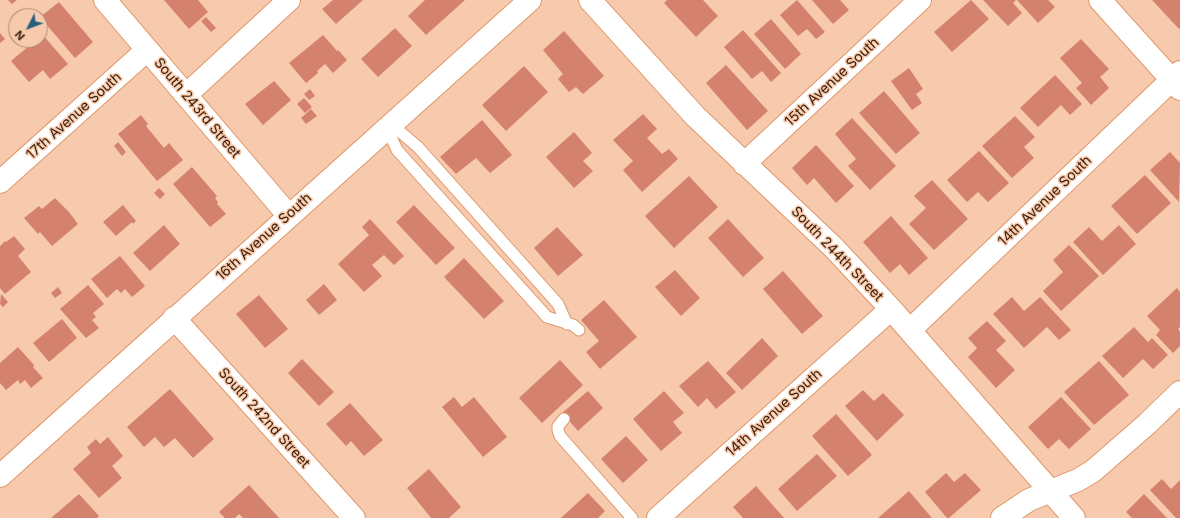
<!DOCTYPE html>
<style>
body{margin:0}
#map{position:relative;width:1180px;height:518px;overflow:hidden;background:#f7caae;font-family:Inter,sans-serif}
canvas{display:block}
.north{position:absolute;left:8px;top:8px;width:40px;height:40px;box-sizing:border-box;background:#f7caae;border:1px solid #aa846b;border-radius:50%;rotate:228deg;font-size:11px;font-weight:700;line-height:16px;text-align:center;color:#371b07}
.north::after{content:'';display:block;margin:auto;width:14px;height:18px;background:#2a5f7b;clip-path:polygon(50% 0,100% 100%,50% 72%,0 100%)}
</style>
<div id="map">
<canvas width="1180" height="518"></canvas>
<div class="north">N</div>
</div>
<script>
const ctx = document.querySelector('canvas').getContext('2d');
ctx.lineJoin = 'round';
function fill(path, color) { ctx.fillStyle = color; ctx.fill(path, 'evenodd'); }
const poly = rows => new Path2D(rows.map(r => 'M' + r).join(''));
function stroke(path, color, width, dash) { ctx.strokeStyle = color; ctx.lineWidth = width; ctx.lineCap = dash ? 'butt' : 'round'; ctx.setLineDash(dash || []); ctx.stroke(path); }
function drawText(font, color, halo, rows, align = 'center') {
  ctx.font = font + ' Inter,sans-serif'; ctx.lineWidth = 3; ctx.setLineDash([]); ctx.textBaseline = 'middle'; ctx.strokeStyle = halo; ctx.fillStyle = color; for (const [text, x, y, turn = 0] of rows) {
    ctx.save(); ctx.translate(x, y); ctx.rotate((+turn || 0) * Math.PI / 180); ctx.textAlign = isNaN(turn) ? turn : align; if (halo) ctx.strokeText(text, 0, 0); ctx.fillText(text, 0, 0); ctx.restore();
  }
}
const building = poly([
 [8,0,17,0,12,4],
 [164,0,198,0,208,12,189,29],
 [333,0,363,0,336,24,322,9],
 [425,0,465,0,426,35,408,16],
 [667,0,703,0,718,16,696,37,664,3],
 [797,0,825,32,816,39,807,29,798,36,780,15],
 [812,0,840,0,849,10,833,24],
 [971,0,989,19,952,52,934,32],
 [983,0,1016,0,1013,3,1022,13,1008,26],
 [1017,0,1048,0,1055,7,1038,23],
 [1152,0,1180,0,1180,28,1179,29],
 [59,2,93,42,75,58,40,17],
 [206,17,216,28,211,32,201,21],
 [771,19,801,54,785,69,754,34],
 [395,28,412,46,378,77,361,59],
 [743,30,781,73,771,82,762,71,752,79,724,47],
 [564,31,604,76,583,94,576,87,569,92,558,79,563,74,543,50],
 [0,33,5,39,0,43],
 [42,34,68,64,50,79,43,70,29,82,11,61,36,40,40,40,40,36],
 [323,35,337,51,338,50,347,60,333,73,325,64,317,71,318,73,306,83,289,63],
 [1081,39,1109,69,1100,77,1109,88,1091,105,1076,88,1082,83,1060,58],
 [726,65,768,111,747,130,706,83],
 [524,66,548,92,506,131,482,105],
 [909,68,923,89,916,94,922,103,912,110,891,81],
 [1055,75,1082,104,1070,115,1061,105,1038,127,1020,108],
 [274,81,291,100,263,125,245,104],
 [310,89,315,96,309,100,304,94],
 [884,91,920,133,896,154,859,113],
 [304,98,312,107,305,113,297,104],
 [311,109,317,116,306,124,301,118],
 [643,114,657,129,647,138,662,154,669,149,678,159,642,192,623,170,633,161,613,140],
 [141,115,148,124,146,126,164,148,169,143,183,160,157,181,118,134],
 [1015,116,1035,137,1024,147,1034,158,1012,178,982,146],
 [852,118,896,166,870,190,848,166,856,159,835,134],
 [482,120,512,155,490,173,476,158,456,174,440,157],
 [574,132,592,153,583,161,593,171,574,188,546,157],
 [118,142,126,152,122,156,114,146],
 [816,145,854,186,836,203,814,178,807,185,792,168],
 [979,151,1009,183,988,202,978,192,967,202,947,180],
 [1170,152,1180,163,1179,202,1150,170],
 [192,167,217,196,215,198,218,202,217,204,226,214,210,227,173,184],
 [1145,175,1171,203,1137,234,1111,206],
 [689,176,718,207,674,248,645,216],
 [932,180,968,219,934,250,909,224,926,208,914,196],
 [159,188,165,194,160,199,154,193],
 [55,198,69,212,78,224,52,246,40,232,38,234,24,218,39,206,42,209],
 [123,205,136,221,133,224,132,222,116,236,103,222],
 [414,205,455,248,436,265,396,222],
 [891,216,928,258,909,275,900,264,890,273,863,242],
 [370,219,404,256,394,265,384,255,372,265,382,276,364,292,338,264,369,235,362,227],
 [728,219,764,258,743,277,708,238],
 [164,225,180,244,150,271,133,253],
 [1119,225,1136,244,1103,275,1073,242,1089,227,1102,241],
 [557,227,583,255,558,276,534,248],
 [14,236,25,249,18,256,31,272,5,294,0,288,0,246,5,241,6,242],
 [1069,245,1099,276,1061,311,1043,291,1063,272,1053,260],
 [120,256,145,286,132,297,125,289,121,293,117,289,107,298,91,279],
 [464,258,504,301,484,319,444,277],
 [675,270,700,298,681,316,655,287],
 [783,271,823,316,802,334,763,289],
 [324,284,337,300,319,315,306,300],
 [88,285,104,304,93,313,96,317,92,320,99,328,86,338,60,309],
 [58,287,62,293,55,298,51,293],
 [1177,288,1180,292,1180,327,1178,329,1180,332,1180,346,1173,353,1156,335,1160,330,1147,316],
 [1,294,8,302,3,307,0,304],
 [259,295,288,329,265,348,236,314],
 [1012,297,1024,311,1040,297,1071,330,1059,340,1047,327,1024,348,993,314],
 [604,300,637,337,600,369,586,352,599,341,581,320],
 [62,319,77,338,49,362,33,343],
 [987,321,1006,341,996,350,1015,370,996,388,968,357,977,348,968,338],
 [1134,327,1148,342,1152,338,1168,355,1153,369,1143,359,1123,378,1102,356],
 [762,338,778,356,742,390,726,373],
 [18,347,34,365,33,367,43,378,31,388,25,380,20,384,18,380,6,390,0,383,0,363],
 [302,359,334,392,319,406,288,373],
 [560,360,583,385,542,423,519,398],
 [708,361,736,392,716,409,707,398,698,407,679,386],
 [1099,361,1129,395,1094,425,1064,392],
 [170,389,214,439,193,458,175,438,164,447,155,437,144,447,127,427],
 [863,390,874,401,883,393,904,415,877,441,845,406],
 [588,391,603,408,578,431,562,413],
 [664,391,684,413,673,422,682,433,661,451,633,419],
 [454,397,462,407,474,397,507,437,483,457,442,407],
 [1061,397,1091,429,1069,449,1059,439,1048,449,1028,427],
 [350,403,383,440,364,456,351,441,346,446,326,424],
 [836,414,872,455,848,476,812,436],
 [626,436,648,460,623,483,601,459],
 [108,437,123,456,112,466,122,478,99,498,73,469,91,453,87,447,96,439,100,444],
 [817,454,837,476,797,511,778,489],
 [429,469,461,507,449,518,431,518,407,488],
 [946,473,954,482,965,473,981,490,949,518,947,518,925,492],
 [1162,479,1171,489,1180,480,1180,518,1176,518,1150,490],
 [249,485,279,518,243,518,239,514,235,518,225,518,219,512],
 [756,486,784,518,743,518,733,507],
 [909,491,932,518,878,518],
 [588,493,605,511,598,518,561,518],
 [79,494,99,516,97,518,51,518],
 [1144,494,1167,518,1132,518,1126,512]
]);
const service = poly([
 [391,124,418,147,558,304,567,324],
 [387,128,397,150,547,317,573,325,579,330],
 [564,419,558,426,558,430,560,436,632,518]
]);
const minor = poly([
 [105,0,289,216],
 [590,0,695,116,834,248,891,309,1074,518],
 [1100,0,1180,89],
 [186,95,289,0],
 [744,164,920,0],
 [0,182,147,50],
 [174,318,354,518],
 [910,330,1180,72],
 [658,518,891,309],
 [1002,518,1029,500,1078,480,1093,471,1147,424,1180,392]
]);
const secondary = poly([
 [0,476,530,0]
]);
const streetNames = [
 ["15th Avenue South",832,82,-43],
 ["South 243rd Street",197,108,50],
 ["17th Avenue South",74,116,-42],
 ["14th Avenue South",1045,201,-44],
 ["16th Avenue South",264,237,-42],
 ["South 244th Street",837,254,46],
 ["14th Avenue South",774,413,-42],
 ["South 242nd Street",264,418,48]
];
fill(building, '#d4816e');
stroke(service, '#df9768', 13);
stroke(minor, '#df9768', 24);
stroke(secondary, '#df9768', 24);
stroke(service, '#fff', 11);
stroke(minor, '#fff', 22);
stroke(secondary, '#fff', 22);
drawText('14px', '#371b07', '#f7caae', streetNames);
</script>
